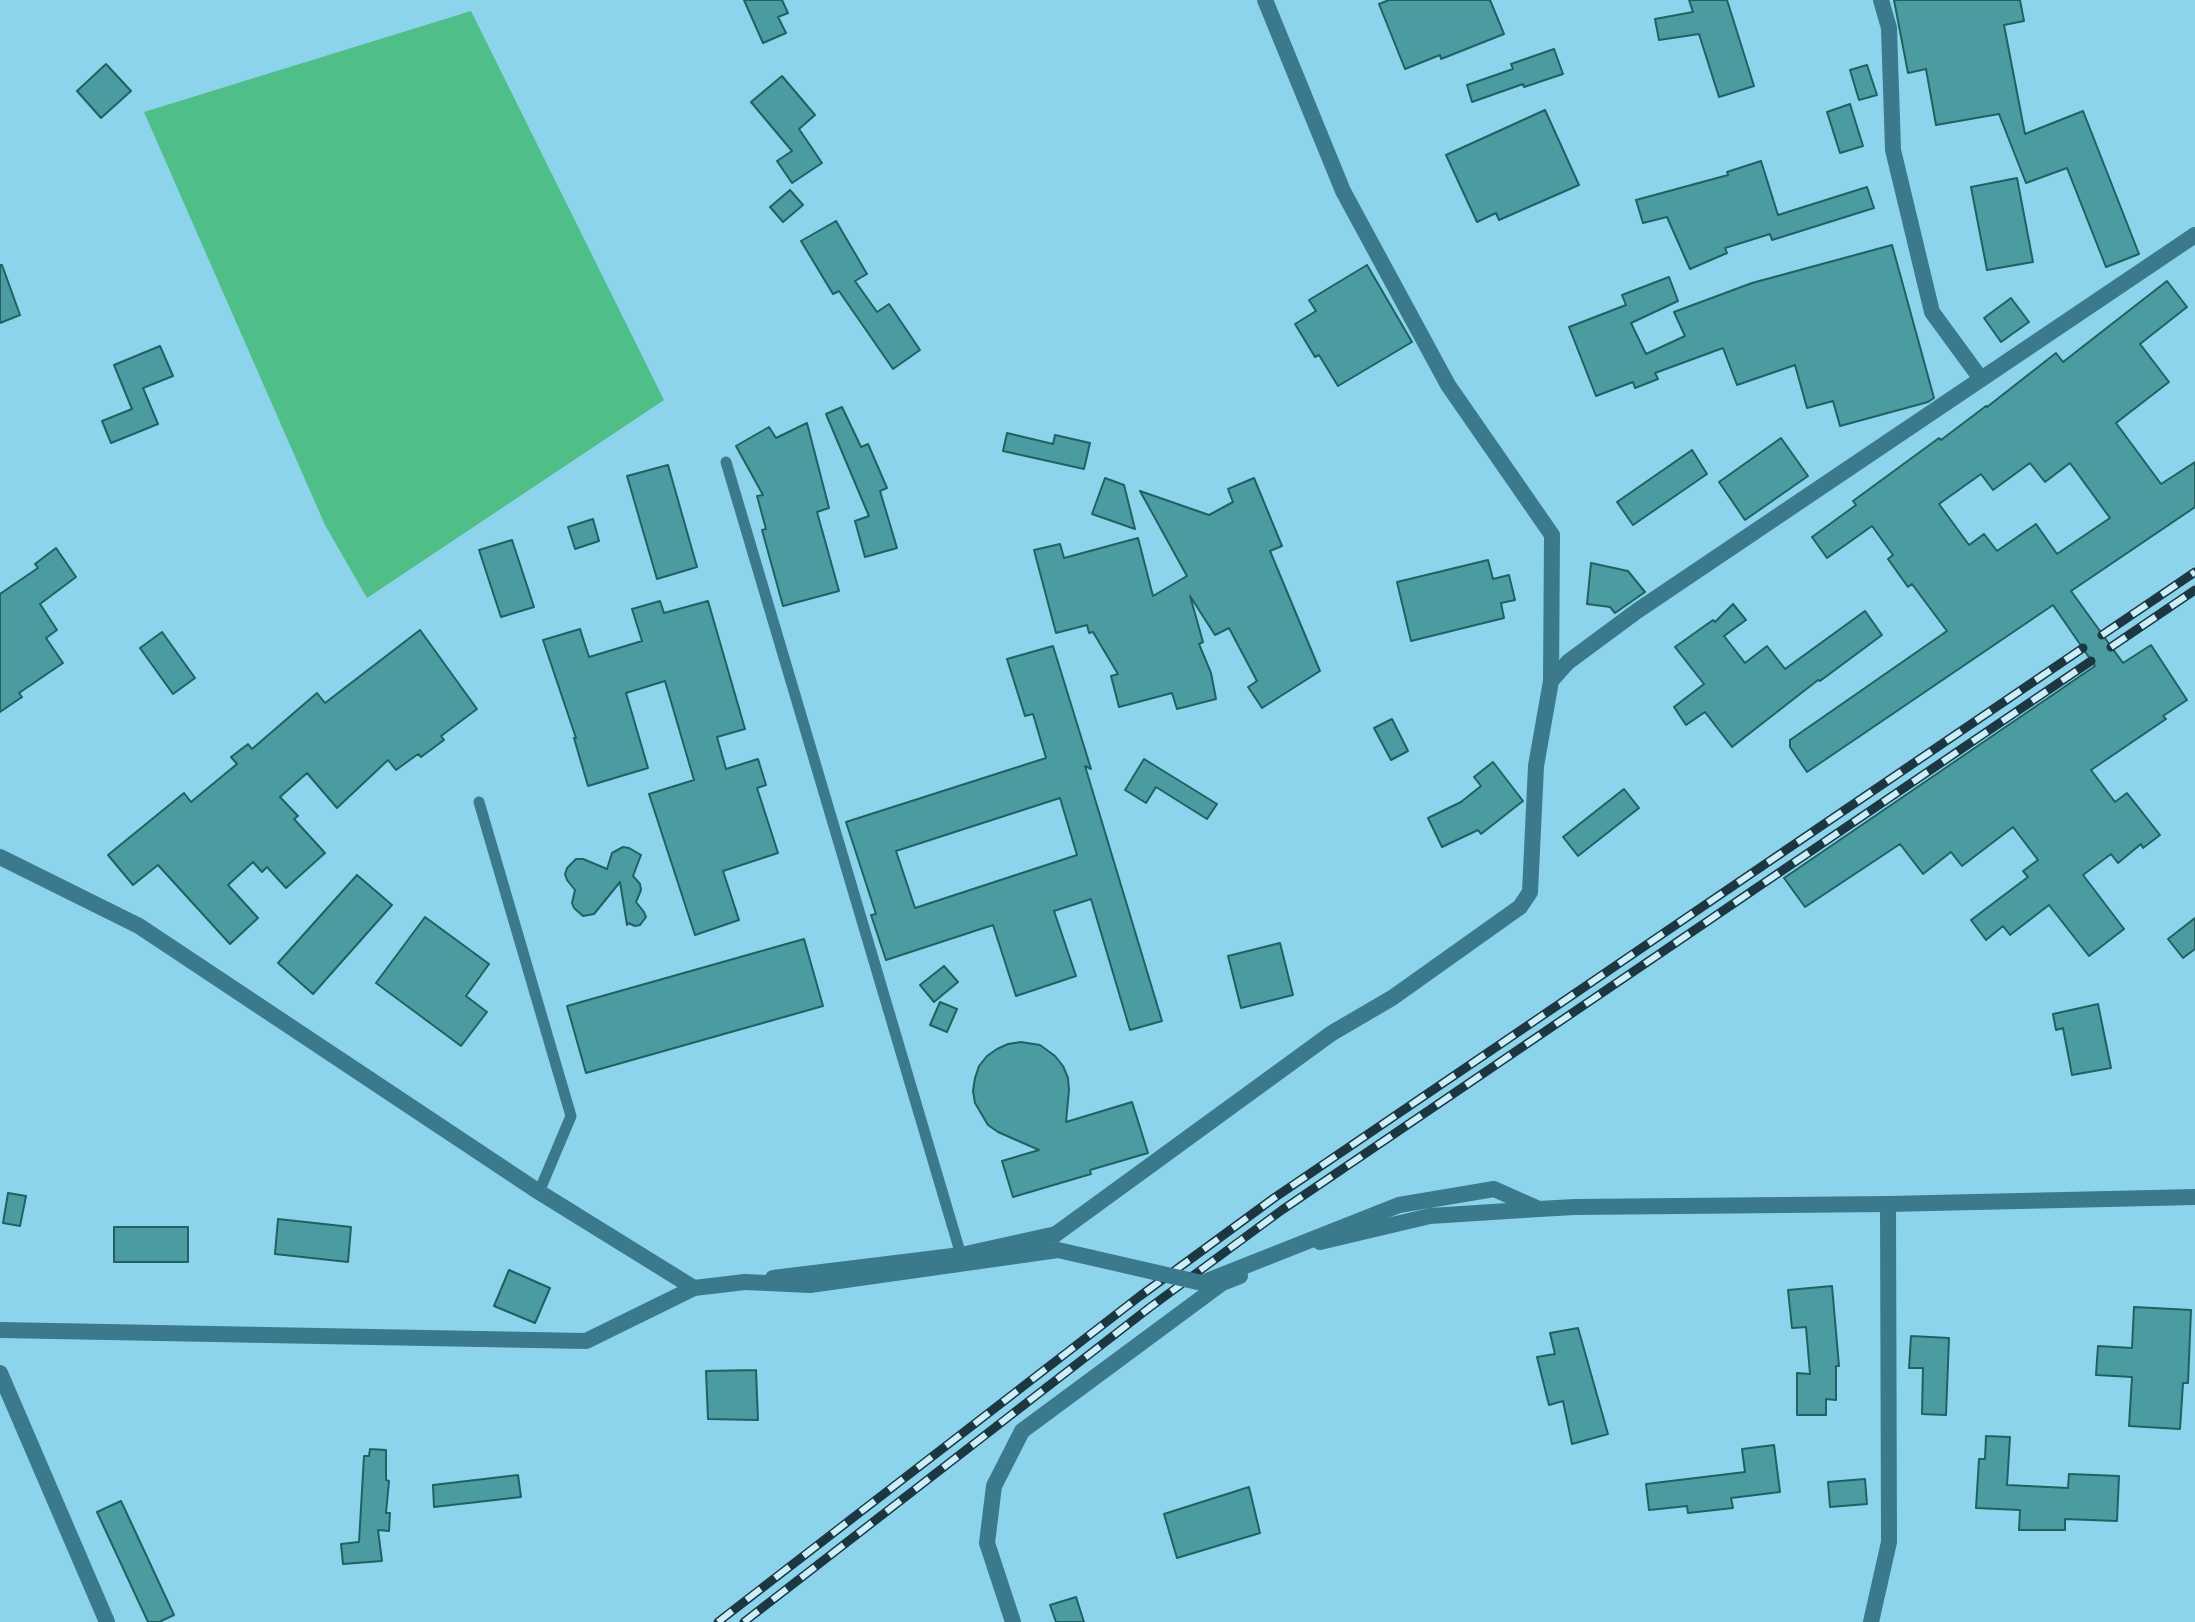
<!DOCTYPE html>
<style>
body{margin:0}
canvas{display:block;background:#8bd4eb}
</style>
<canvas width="2195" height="1622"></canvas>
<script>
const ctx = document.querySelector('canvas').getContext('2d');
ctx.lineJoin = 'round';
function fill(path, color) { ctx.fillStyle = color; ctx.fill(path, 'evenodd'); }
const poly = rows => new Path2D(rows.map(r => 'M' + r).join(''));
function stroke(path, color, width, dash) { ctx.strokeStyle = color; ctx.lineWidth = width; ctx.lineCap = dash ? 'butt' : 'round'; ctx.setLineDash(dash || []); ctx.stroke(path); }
const green = poly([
 [471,11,664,400,367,598,325,525,144,112]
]);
const building = poly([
 [744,0,782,0,788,13,778,17,786,33,763,43,744,0],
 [1389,0,1490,0,1504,34,1441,59,1440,55,1405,69,1379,4,1389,0],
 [1689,0,1727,0,1754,86,1719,97,1699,34,1659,40,1655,19,1693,12,1689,0],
 [1894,0,2020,0,2024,21,2004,25,2025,134,2083,111,2139,254,2106,267,2067,168,2026,183,1999,114,1936,125,1926,69,1908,73,1894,0],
 [1554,49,1563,74,1524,87,1523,84,1472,102,1467,85,1513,69,1511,64,1554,49],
 [106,64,131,91,101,118,77,91,106,64],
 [1867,65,1877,95,1859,100,1850,70,1867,65],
 [782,76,815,115,799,129,822,163,792,183,777,161,792,151,751,102,782,76],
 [1850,104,1863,146,1840,153,1827,112,1850,104],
 [1545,110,1579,185,1499,220,1496,213,1477,222,1446,155,1545,110],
 [1761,161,1778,215,1867,187,1874,208,1772,240,1770,234,1725,248,1727,253,1690,269,1667,217,1643,223,1636,200,1728,175,1727,172,1761,161],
 [2017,178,2033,262,1987,270,1971,187,2017,178],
 [790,190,803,205,783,222,770,207,790,190],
 [836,221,867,274,855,281,877,312,889,304,920,350,893,369,839,291,833,294,801,241,836,221],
 [1892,245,1934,398,1928,402,1840,426,1833,401,1807,408,1795,365,1737,385,1723,348,1655,373,1658,379,1635,388,1633,382,1596,396,1569,327,1626,305,1622,295,1669,277,1678,301,1631,323,1646,354,1685,336,1674,312,1752,283,1892,245],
 [0,265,2,265,20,315,0,323,0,265],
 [1367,265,1412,342,1338,386,1319,355,1315,357,1295,324,1316,311,1309,300,1367,265],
 [2167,281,2187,307,2140,344,2169,382,2116,423,2161,484,2195,462,2195,507,2071,591,2123,663,2151,645,2187,700,2163,716,2166,719,2091,770,2115,802,2127,793,2160,835,2143,848,2141,844,2118,863,2111,854,2083,875,2124,929,2089,956,2049,905,2010,935,2003,926,1986,940,1971,920,2028,877,2023,871,2038,860,2013,827,1962,866,1951,852,1923,874,1900,844,1805,907,1784,878,2095,666,2053,605,1807,772,1790,747,1790,740,1947,631,1912,584,1908,587,1888,559,1893,555,1872,526,1827,558,1812,537,1856,505,1853,501,1939,438,1941,440,1986,406,1987,407,2056,353,2063,362,2167,281],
 [2030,463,2045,482,2070,463,2110,518,2057,554,2036,524,1997,551,1984,534,1969,545,1939,504,1981,474,1993,490,2030,463],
 [2011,298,2029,322,2001,342,1984,318,2011,298],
 [160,346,173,376,143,388,158,424,111,443,102,421,132,409,114,365,160,346],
 [842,407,861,447,868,444,887,488,880,491,897,548,865,557,855,521,869,516,826,414,842,407],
 [807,423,829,508,817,512,839,591,783,606,762,530,766,529,757,496,763,495,736,446,769,427,776,438,807,423],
 [1007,433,1053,444,1055,435,1090,443,1084,469,1003,451,1007,433],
 [1781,438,1808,476,1745,520,1719,482,1781,438],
 [1692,450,1707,474,1633,525,1617,502,1692,450],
 [668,465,697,567,657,579,627,476,668,465],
 [1105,478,1124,485,1135,529,1092,514,1105,478],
 [1254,478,1282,546,1270,551,1320,671,1262,708,1248,687,1257,681,1229,628,1215,635,1190,596,1203,642,1199,644,1211,673,1216,699,1177,709,1172,693,1119,707,1111,676,1118,674,1093,632,1089,633,1087,625,1056,633,1034,550,1060,544,1064,558,1138,538,1153,596,1187,576,1140,491,1209,515,1233,502,1228,489,1254,478],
 [593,519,599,541,575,549,568,527,593,519],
 [512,540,534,607,501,617,479,550,512,540],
 [56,548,76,577,40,604,57,630,46,638,63,663,19,693,22,697,0,712,0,594,38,568,35,564,56,548],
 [1488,560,1493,579,1509,575,1515,600,1501,603,1504,618,1411,641,1397,582,1488,560],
 [1591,563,1628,571,1645,592,1615,613,1610,607,1587,604,1591,563],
 [660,601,664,613,708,601,745,729,717,737,726,769,758,759,766,785,757,788,778,853,723,871,739,920,695,935,649,794,694,780,665,681,626,693,648,768,588,786,574,738,576,738,543,640,580,629,589,657,642,641,632,609,660,601],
 [1733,604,1746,620,1724,636,1745,663,1767,646,1785,669,1865,611,1882,635,1820,681,1818,680,1732,747,1705,712,1686,725,1674,707,1704,684,1675,647,1713,620,1715,622,1733,604],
 [420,630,477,709,441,736,444,740,421,757,418,754,396,770,388,760,337,808,307,773,280,797,298,816,294,819,325,853,286,888,267,867,262,872,253,862,228,885,258,918,230,944,158,865,133,885,108,855,184,793,191,802,237,764,231,757,248,744,252,749,317,693,325,703,420,630],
 [162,632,195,678,173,694,140,648,162,632],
 [1053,646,1091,769,1085,766,1162,1021,1130,1030,1091,899,1054,911,1076,976,1016,996,993,925,886,960,871,915,876,914,846,822,1046,758,1033,714,1025,716,1007,659,1053,646],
 [1060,798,1077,855,915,908,896,851,1060,798],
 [1392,719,1408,751,1391,760,1374,728,1392,719],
 [1144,759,1217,804,1207,819,1156,787,1146,803,1125,790,1144,759],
 [1493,762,1523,801,1481,834,1478,830,1442,847,1428,818,1461,802,1481,786,1474,777,1493,762],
 [1624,789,1639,808,1578,856,1563,837,1624,789],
 [623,847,629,848,641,855,633,876,640,884,641,890,636,902,644,912,646,917,640,925,635,926,628,923,627,925,620,882,594,914,583,916,574,908,572,903,575,890,567,880,565,874,567,868,576,859,583,859,607,869,612,853,623,847],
 [357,875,392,905,313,994,278,963,357,875],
 [425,917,489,964,466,996,487,1012,461,1046,376,983,425,917],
 [2195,918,2195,949,2183,958,2168,939,2195,918],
 [804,939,823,1006,586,1073,567,1006,804,939],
 [1280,943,1293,995,1241,1008,1228,956,1280,943],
 [944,966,958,982,934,1002,920,985,944,966],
 [940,1002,957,1009,947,1032,930,1025,940,1002],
 [2098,1004,2111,1068,2072,1075,2063,1028,2056,1030,2053,1014,2098,1004],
 [1021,1042,1040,1045,1055,1056,1063,1066,1068,1078,1069,1090,1066,1122,1132,1102,1148,1153,1090,1170,1091,1174,1013,1197,1002,1161,1039,1150,998,1132,988,1125,975,1103,973,1091,975,1078,979,1066,987,1056,997,1049,1008,1044,1021,1042],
 [8,1193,26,1196,20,1226,3,1223,8,1193],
 [278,1219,351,1227,348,1262,275,1254,278,1219],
 [114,1227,188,1227,188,1262,114,1262,114,1227],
 [509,1270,550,1288,535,1323,494,1306,509,1270],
 [1832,1286,1839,1366,1836,1366,1836,1400,1826,1399,1826,1415,1797,1415,1797,1373,1810,1374,1806,1327,1792,1328,1788,1290,1832,1286],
 [2134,1307,2191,1310,2188,1383,2183,1383,2180,1429,2129,1426,2132,1377,2096,1375,2098,1346,2132,1348,2134,1307],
 [1578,1328,1608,1434,1572,1444,1563,1401,1549,1405,1537,1357,1555,1354,1550,1333,1578,1328],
 [1911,1336,1949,1338,1946,1415,1922,1414,1923,1368,1909,1368,1911,1336],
 [756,1370,758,1420,708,1419,706,1371,756,1370],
 [1986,1436,2010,1437,2007,1485,2068,1488,2069,1474,2119,1476,2117,1521,2065,1519,2065,1530,2019,1530,2020,1510,1976,1508,1979,1459,1985,1459,1986,1436],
 [1774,1445,1780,1492,1731,1498,1733,1508,1688,1513,1687,1506,1649,1510,1646,1484,1745,1472,1742,1449,1774,1445],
 [370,1449,386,1450,386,1480,389,1481,386,1513,390,1513,389,1531,378,1530,382,1561,343,1564,341,1544,359,1542,364,1456,369,1456,370,1449],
 [518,1475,521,1497,434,1507,433,1485,518,1475],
 [1865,1479,1867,1504,1830,1507,1828,1482,1865,1479],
 [1249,1487,1260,1533,1177,1558,1164,1514,1249,1487],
 [121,1501,174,1615,159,1622,148,1622,97,1512,121,1501],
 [1076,1597,1084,1622,1056,1622,1050,1605,1076,1597]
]);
const service = poly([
 [726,462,961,1255],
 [479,802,571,1116,539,1192]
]);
const minor = poly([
 [1265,0,1343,191,1448,385,1552,535,1551,681],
 [1881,0,1889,28,1893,150,1932,312,1981,379],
 [0,857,139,926,539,1192,694,1288],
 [1320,1242,1430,1216,1539,1209],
 [773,1278,961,1255,1056,1234],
 [1013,1622,987,1543,994,1486,1022,1431,1222,1283,1240,1276],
 [1871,1622,1889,1542,1888,1204]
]);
const tertiary = poly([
 [1539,1209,1574,1207,1888,1204,2195,1197],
 [1056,1234,1332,1033,1392,998,1520,907,1530,892,1536,766,1551,681,1568,662,1637,611,2195,235],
 [0,1330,586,1341,694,1288,745,1282],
 [0,1373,107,1622]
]);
const rail = poly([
 [2102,635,2195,572],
 [2111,647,2195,590],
 [718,1622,1140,1296,1274,1198,2083,648],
 [744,1622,1149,1308,1282,1210,2091,661]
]);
const tertiaryBridge = poly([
 [745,1282,810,1285,1058,1250,1202,1283,1399,1205,1494,1189,1539,1209]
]);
fill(green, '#50be88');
fill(building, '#4b9ca0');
stroke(building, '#216063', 2);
stroke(service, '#3b7a8c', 11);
stroke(minor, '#3b7a8c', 16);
stroke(tertiary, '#3b7a8c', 16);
stroke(rail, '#1c3741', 9);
stroke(rail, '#cceffa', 6, [18]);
stroke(tertiaryBridge, '#3b7a8c', 16);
</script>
